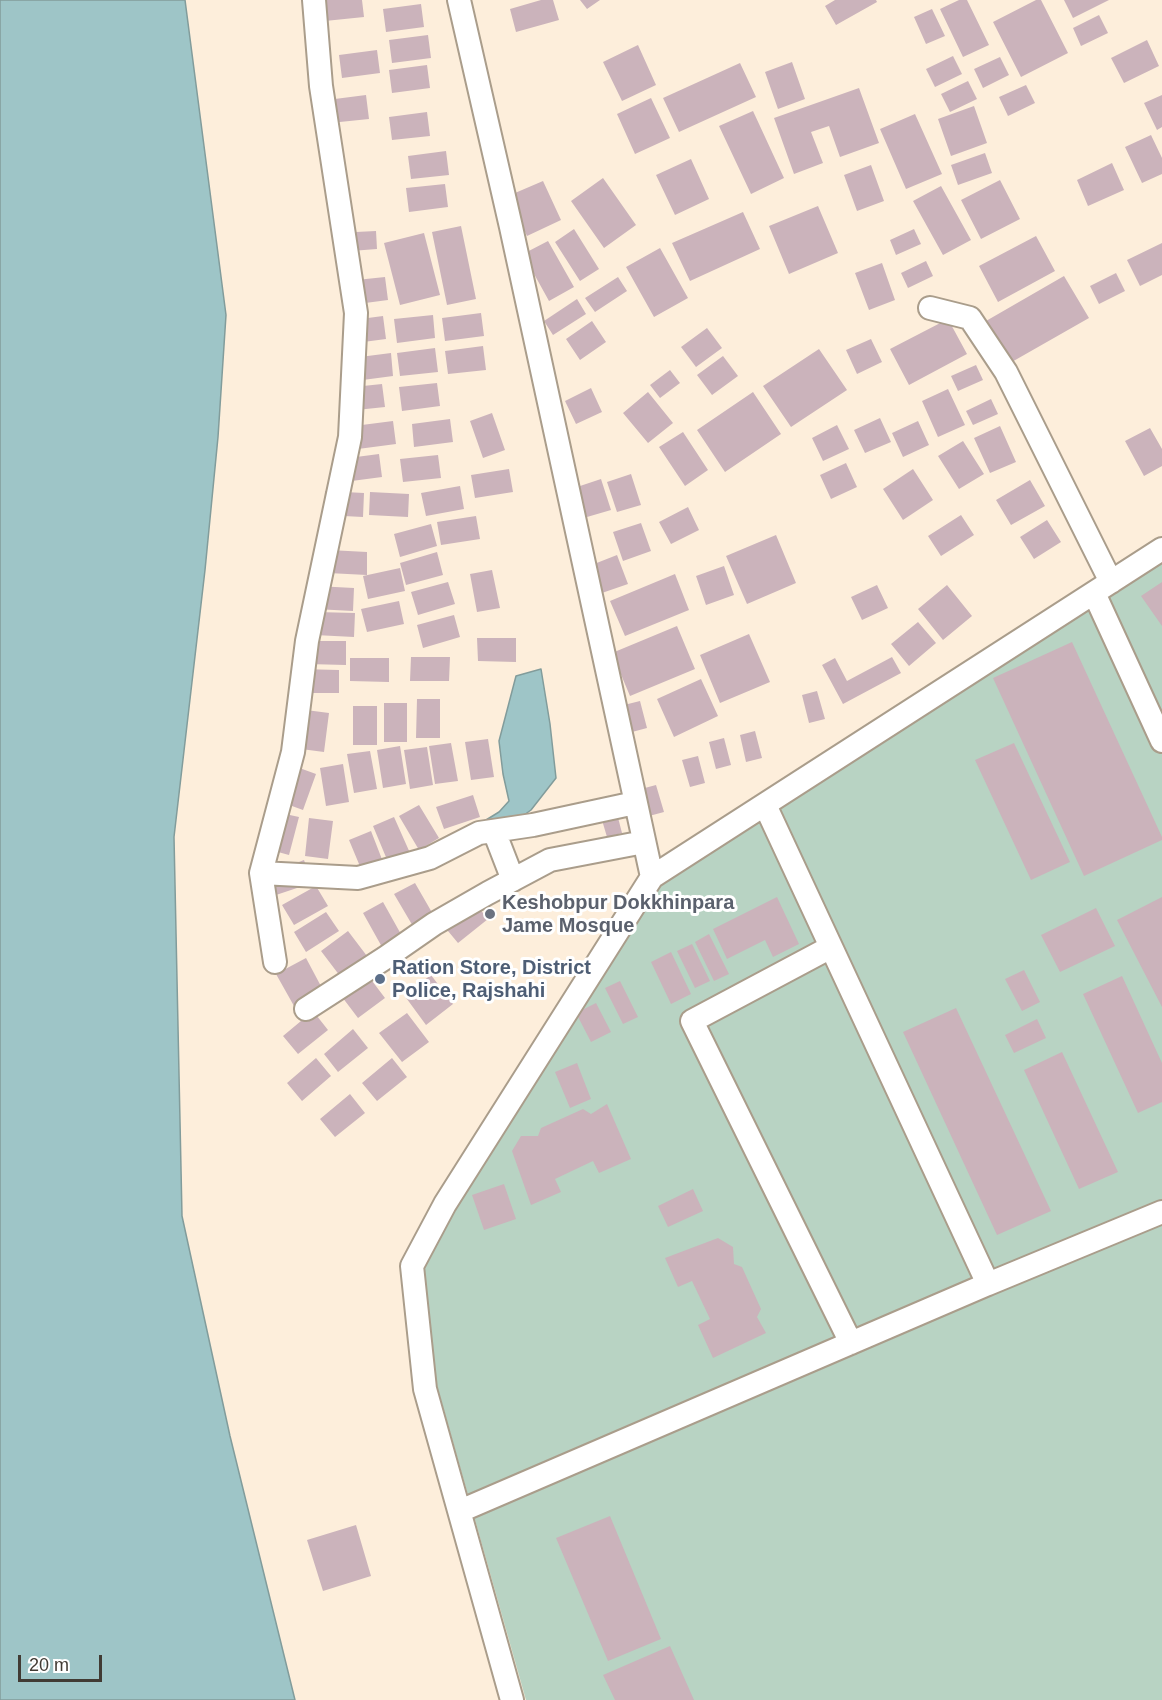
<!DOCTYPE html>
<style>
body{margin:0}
#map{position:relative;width:1162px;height:1700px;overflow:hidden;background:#fdeedb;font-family:Arial,sans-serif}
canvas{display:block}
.scale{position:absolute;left:18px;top:1655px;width:84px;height:27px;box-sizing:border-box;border:3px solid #413b34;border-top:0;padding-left:8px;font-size:18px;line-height:21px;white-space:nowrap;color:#413b34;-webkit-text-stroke:4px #fff;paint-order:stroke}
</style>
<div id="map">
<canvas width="1162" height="1700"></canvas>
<div class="scale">20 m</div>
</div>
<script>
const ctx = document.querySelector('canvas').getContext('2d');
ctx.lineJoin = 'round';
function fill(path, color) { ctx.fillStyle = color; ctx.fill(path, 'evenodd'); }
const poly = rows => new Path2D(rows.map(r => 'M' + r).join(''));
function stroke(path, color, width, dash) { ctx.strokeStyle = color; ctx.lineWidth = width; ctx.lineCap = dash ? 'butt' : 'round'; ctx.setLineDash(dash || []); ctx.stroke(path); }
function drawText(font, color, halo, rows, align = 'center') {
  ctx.font = font + ' Arial,sans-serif'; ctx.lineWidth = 6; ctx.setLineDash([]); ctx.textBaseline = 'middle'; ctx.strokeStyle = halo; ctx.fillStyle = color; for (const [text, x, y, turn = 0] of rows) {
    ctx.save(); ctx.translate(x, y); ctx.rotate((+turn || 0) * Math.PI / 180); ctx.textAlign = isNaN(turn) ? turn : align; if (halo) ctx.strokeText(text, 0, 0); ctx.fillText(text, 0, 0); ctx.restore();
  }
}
const green = poly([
 [1162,554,1162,1700,526,1700,437,1386,424,1268,442,1233,521,1097,658,881]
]);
const water = poly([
 [0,0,185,0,226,315,218,437,205,570,174,837,182,1216,230,1436,295,1700,0,1700,0,0],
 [541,669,550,724,556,778,531,810,513,823,473,828,499,812,509,801,503,774,499,741,516,676,541,669]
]);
const building = poly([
 [323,0,362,0,364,17,325,21],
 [541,0,553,0,559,20,516,32,510,9],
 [580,0,600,0,587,9],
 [835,0,876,0,877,2,836,25,825,6],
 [959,0,967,0,989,45,963,57,940,9],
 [1036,0,1041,0,1068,53,1021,77,993,22],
 [1064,0,1109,0,1073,18],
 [421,4,424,27,386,32,383,9],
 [932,9,945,36,926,44,914,17],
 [1099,15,1108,33,1081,46,1073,28],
 [428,35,431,58,392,63,389,40],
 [1147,40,1159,66,1124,83,1111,58],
 [638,45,656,85,622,101,603,62],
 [377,50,380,73,342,78,339,55],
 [953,56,962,74,935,87,926,69],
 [1000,57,1009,75,983,88,974,69],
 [792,62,805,99,778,109,765,72],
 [740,63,756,97,679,132,663,98],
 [427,65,430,88,392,93,389,70],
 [968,81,977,99,950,112,941,94],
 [1026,85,1035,103,1008,116,999,97],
 [859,88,879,143,840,157,829,126,811,132,823,163,794,174,774,118],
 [366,95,369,119,330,123,327,100],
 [1162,95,1162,127,1157,130,1144,103],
 [651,98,670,138,635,154,617,114],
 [974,106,987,143,951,156,938,119],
 [753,111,784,178,751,194,719,126],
 [427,112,430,136,392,140,389,117],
 [915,114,942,174,906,189,880,129],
 [1151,135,1162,158,1162,174,1142,183,1125,147],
 [446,151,449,175,411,179,408,156],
 [985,153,992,173,958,185,951,165],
 [691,159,709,199,675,215,656,175],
 [1112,163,1124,190,1088,206,1077,180],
 [871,165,884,201,857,211,844,175],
 [603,178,636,225,604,248,571,201],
 [1000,180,1020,219,981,239,961,200],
 [543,181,561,220,527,236,508,196],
 [445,184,448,207,409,212,406,188],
 [941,186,971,240,943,255,913,201],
 [818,206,838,253,789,274,769,226],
 [743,212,760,249,690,281,672,243],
 [461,226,476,299,447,305,432,232],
 [574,229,599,269,580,281,555,242],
 [914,229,921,244,896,255,890,240],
 [376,231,377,249,338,252,336,233],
 [424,233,440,295,400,305,384,243],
 [1036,236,1055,271,998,302,979,266],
 [548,241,574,287,549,301,523,254],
 [1162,243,1162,275,1140,286,1127,260],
 [660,248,688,298,654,317,626,267],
 [926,261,933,276,908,288,901,273],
 [882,263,895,300,869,310,855,273],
 [1116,273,1125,291,1099,304,1090,286],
 [1064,276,1089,318,1010,363,986,321],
 [385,277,388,300,350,305,347,281],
 [618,277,627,291,595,312,585,298],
 [577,299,586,314,553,335,544,321],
 [481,313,484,336,445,341,442,318],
 [433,315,435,338,397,343,394,319],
 [383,316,386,339,348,344,345,321],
 [948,319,967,354,909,385,890,349],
 [592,321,606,342,580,360,566,339],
 [707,328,722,348,696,367,681,347],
 [871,339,882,362,857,374,846,350],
 [483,346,486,370,448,374,445,351],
 [435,348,438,372,400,376,397,353],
 [819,349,847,390,791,427,763,386],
 [391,353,393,376,355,381,352,358],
 [723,356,738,376,712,395,697,375],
 [976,365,983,380,958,391,951,376],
 [670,370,680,383,660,398,650,385],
 [437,383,440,406,402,411,399,387],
 [382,384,385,407,347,411,344,388],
 [591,388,602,412,576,424,565,401],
 [948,389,965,425,938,437,922,401],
 [648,392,673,423,648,443,623,413],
 [753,392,781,434,725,472,697,430],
 [991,399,998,414,973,425,966,411],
 [492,413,505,450,483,458,470,421],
 [880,418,891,442,865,453,854,430],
 [450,419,453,442,414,447,412,424],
 [393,421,396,444,358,449,354,426],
 [918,421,929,445,903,457,892,433],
 [837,425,849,449,823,461,812,438],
 [1000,426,1016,462,990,473,974,438],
 [1150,428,1162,449,1162,466,1144,476,1125,441],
 [683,432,708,470,685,486,659,447],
 [963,441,984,474,959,489,938,456],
 [379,454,382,477,344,482,341,459],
 [438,455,441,478,403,482,400,459],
 [846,463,857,487,831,499,820,475],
 [509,469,513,492,475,498,471,475],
 [913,469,933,500,903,520,883,489],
 [631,474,641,505,617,512,607,482],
 [601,479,611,510,587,517,577,487],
 [1030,480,1045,506,1011,525,996,500],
 [460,486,464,509,426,516,421,493],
 [325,491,364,493,363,517,324,515],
 [370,492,409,494,408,517,369,515],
 [688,507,699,530,671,544,659,522],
 [961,515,974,535,941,556,928,536],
 [476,516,480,539,441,545,437,522],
 [1047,520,1061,542,1034,559,1020,537],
 [641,523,651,551,623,561,613,532],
 [431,524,437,546,400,557,394,534],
 [776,535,796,583,747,604,726,556],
 [329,550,367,552,367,575,328,573],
 [437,552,443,575,406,585,400,563],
 [617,555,628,584,599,594,589,566],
 [724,566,734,595,706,605,696,576],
 [400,568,405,591,368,599,363,576],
 [492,570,500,608,477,612,470,574],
 [675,574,689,610,625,636,610,601],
 [448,582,455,604,418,615,411,592],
 [1162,582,1162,626,1141,596],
 [877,585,888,608,862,620,851,597],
 [947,585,972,616,943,640,918,609],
 [316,586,354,588,353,611,315,609],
 [399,601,404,624,367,632,361,609],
 [316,612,355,613,354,637,315,635],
 [454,615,460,637,423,648,417,625],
 [918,622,936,643,909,666,891,644],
 [677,626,695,669,630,696,612,653],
 [749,634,770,682,720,703,700,655],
 [477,638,516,638,516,662,478,661],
 [307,641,346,641,346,665,307,664],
 [1072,642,1162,837,1162,840,1084,876,993,678],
 [411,657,450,657,449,681,410,681],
 [892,657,901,673,843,704,822,665,835,658,847,681],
 [350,658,389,658,389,682,350,681],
 [300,669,339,670,339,693,300,693],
 [701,679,718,716,674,737,657,699],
 [817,691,825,719,809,723,802,695],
 [417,699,440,699,440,738,416,738],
 [640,701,647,728,632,732,624,705],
 [384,703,407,703,407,742,384,742],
 [353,706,377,706,377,745,353,745],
 [306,710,329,713,324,752,301,749],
 [755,731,762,758,746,762,740,735],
 [724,738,731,765,716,769,709,742],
 [488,739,494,777,471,780,465,742],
 [451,743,458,781,435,784,429,746],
 [1014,743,1070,862,1031,880,975,760],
 [400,746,406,784,383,788,377,750],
 [427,747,433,785,410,789,404,750],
 [370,751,377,789,354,793,347,754],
 [698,756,705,783,690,787,682,760],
 [343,764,349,802,326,806,320,768],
 [294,766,316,774,303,810,281,802],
 [656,785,664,812,649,816,641,789],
 [473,795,480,817,444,829,436,807],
 [419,805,439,838,419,850,399,816],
 [615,806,622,833,607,837,599,810],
 [276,812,299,817,289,855,267,849],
 [394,817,410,853,388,862,373,826],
 [309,818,333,821,328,859,305,856],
 [371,831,385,867,364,876,349,840],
 [304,860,312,883,276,895,268,874],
 [415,883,434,916,414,928,394,894],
 [316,886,328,906,294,925,282,905],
 [777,897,799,944,773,957,765,940,727,959,713,929],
 [1162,897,1162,1007,1117,920],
 [473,901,488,919,458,943,443,925],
 [383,902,402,936,382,947,363,913],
 [1096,908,1115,946,1060,972,1041,935],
 [326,912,339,931,306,952,294,932],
 [348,931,370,960,343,980,321,951],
 [709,934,729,974,714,981,695,942],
 [692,944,710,981,695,988,677,951],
 [671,952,691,994,671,1004,651,962],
 [306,958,323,990,294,1006,276,974],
 [363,969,385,998,358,1018,336,989],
 [1024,970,1040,1002,1022,1011,1005,979],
 [431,975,453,1004,426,1025,404,995],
 [1122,976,1162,1063,1162,1102,1138,1113,1083,994],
 [620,981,638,1017,623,1024,605,988],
 [596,1003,611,1032,591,1042,576,1013],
 [956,1008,1051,1211,997,1235,903,1032],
 [313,1011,328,1030,298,1054,283,1036],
 [407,1013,429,1042,402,1062,379,1033],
 [1037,1019,1046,1038,1014,1053,1005,1035],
 [353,1029,368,1048,338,1072,324,1054],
 [1062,1052,1118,1172,1079,1189,1024,1070],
 [316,1058,331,1076,302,1101,287,1083],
 [392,1058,407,1077,377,1101,362,1083],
 [577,1063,591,1099,570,1108,555,1072],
 [350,1094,365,1113,335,1137,320,1119],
 [607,1104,631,1159,599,1173,593,1161,555,1179,561,1192,531,1205,512,1151,521,1136,538,1136,541,1128,583,1109,591,1114],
 [504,1184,516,1219,484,1230,472,1195],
 [693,1189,703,1211,668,1227,658,1206],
 [718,1238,733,1247,734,1264,742,1267,761,1309,757,1317,766,1333,713,1358,698,1325,710,1319,692,1281,678,1287,665,1258],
 [610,1516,661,1639,608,1661,556,1538],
 [356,1525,371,1576,323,1591,307,1540],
 [670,1646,694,1700,615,1700,603,1675]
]);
const street = poly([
 [459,0,511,227,652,877],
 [930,308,970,318,1006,372,1111,582],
 [1094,593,1162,741],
 [494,831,513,880],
 [261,873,358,878,430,858,479,833,533,825,635,803],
 [831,947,692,1021,851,1343],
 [275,962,261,873,293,752,307,641,350,437,356,313,321,86,314,0],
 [306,1009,385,958,434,924,488,893,550,860,644,842],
 [988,1284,1162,1212],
 [460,1511,988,1284,765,805],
 [512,1700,425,1389,412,1266,445,1204,652,877,1162,549]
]);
const markers = [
 [490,914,6,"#6b7280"],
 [380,979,6,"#5c6f8a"]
];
const worshipNames = [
 ["Keshobpur Dokkhinpara",502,903],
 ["Jame Mosque",502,926]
];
const serviceNames = [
 ["Ration Store, District",392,968],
 ["Police, Rajshahi",392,991]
];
fill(green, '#b8d3c3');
fill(water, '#9ec5c7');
stroke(water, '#829c9b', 1.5);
fill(building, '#cbb3bb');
stroke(street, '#aa9d8b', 26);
stroke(street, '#fff', 22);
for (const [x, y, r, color] of markers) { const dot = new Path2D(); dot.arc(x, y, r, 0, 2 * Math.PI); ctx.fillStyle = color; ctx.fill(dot); stroke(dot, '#fff', 2); }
drawText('bold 20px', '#5b616d', '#fff', worshipNames, 'left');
drawText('bold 20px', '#4e5e75', '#fff', serviceNames, 'left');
</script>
